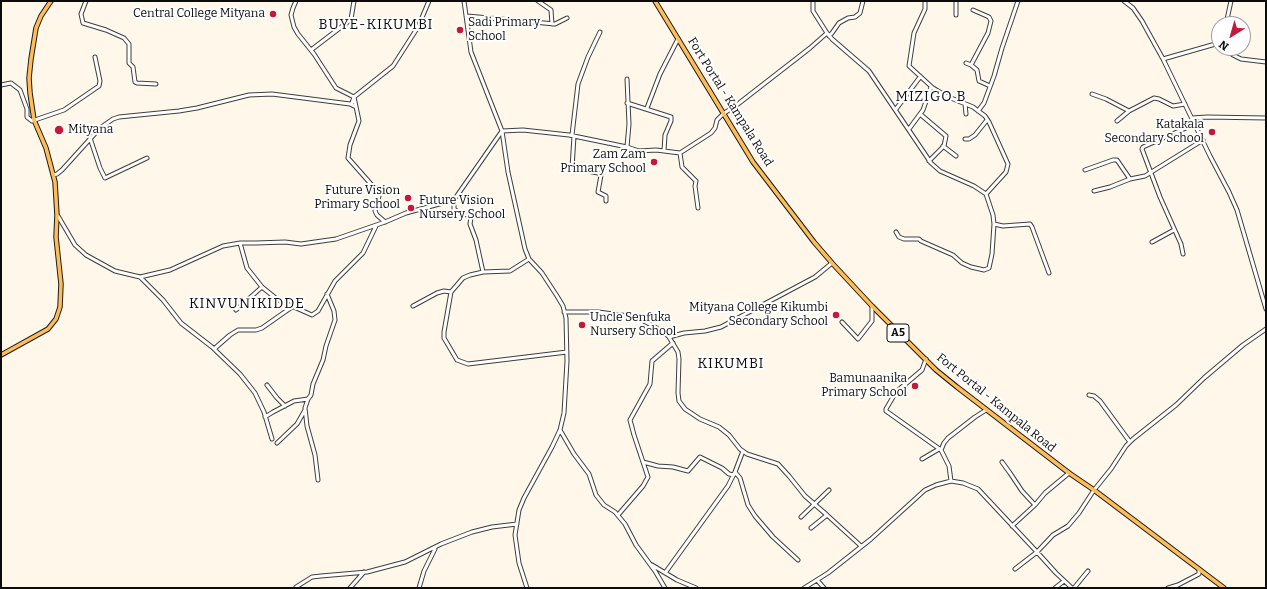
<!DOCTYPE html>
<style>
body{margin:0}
#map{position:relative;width:1267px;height:589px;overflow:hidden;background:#fff7e9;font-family:Bitter,serif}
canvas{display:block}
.frame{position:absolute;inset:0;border:2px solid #0b0b0b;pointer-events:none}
.north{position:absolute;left:1211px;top:16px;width:40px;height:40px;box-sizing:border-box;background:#fff;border:1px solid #9d9d9d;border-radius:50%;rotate:217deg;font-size:11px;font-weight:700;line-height:16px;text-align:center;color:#0b0b0b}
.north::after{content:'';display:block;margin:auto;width:14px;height:18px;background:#c7173b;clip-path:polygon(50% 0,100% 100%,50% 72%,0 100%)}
</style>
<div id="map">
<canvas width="1267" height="589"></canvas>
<div class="frame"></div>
<div class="north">N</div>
</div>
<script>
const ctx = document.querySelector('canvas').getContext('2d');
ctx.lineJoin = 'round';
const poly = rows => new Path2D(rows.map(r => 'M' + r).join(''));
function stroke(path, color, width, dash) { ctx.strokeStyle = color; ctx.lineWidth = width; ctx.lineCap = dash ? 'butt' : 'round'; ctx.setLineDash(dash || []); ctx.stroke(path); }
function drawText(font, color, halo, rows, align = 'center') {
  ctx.font = font + ' Bitter,serif'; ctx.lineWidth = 4; ctx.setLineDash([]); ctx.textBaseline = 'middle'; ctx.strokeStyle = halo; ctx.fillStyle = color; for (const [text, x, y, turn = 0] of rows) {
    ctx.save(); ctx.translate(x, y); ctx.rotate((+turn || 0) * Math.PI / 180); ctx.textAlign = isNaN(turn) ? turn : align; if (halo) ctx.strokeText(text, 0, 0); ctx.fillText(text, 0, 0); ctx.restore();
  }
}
const minor = poly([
 [86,1,81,14,83,23,106,30,124,38,129,44,129,63,133,67,135,82,137,83,156,84],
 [296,1,293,8,291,15,294,27,298,34,314,54,336,88,354,97,359,121,350,145,348,158,378,192,379,196,375,211,377,215,385,222],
 [464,1,471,52,502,131,508,172,525,249,529,259,542,273,557,296,563,306,566,318,567,361,564,413,560,430,552,447,524,498,519,510,515,535,519,563,527,588],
 [538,1,551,10,552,24],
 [925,1,925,9,914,33,909,66,933,88,946,96,973,107,985,116,989,122,1008,164,1006,172,986,194],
 [956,1,956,15],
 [1124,1,1133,8,1142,21,1163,59,1210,156,1229,192,1237,210,1266,309],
 [467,16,555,24,567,18],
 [1226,24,1231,1],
 [827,33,832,39,869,71,931,163,940,171,974,186,986,194,993,215,994,224,992,254,989,268,984,270,971,267,962,263,953,255,921,241,919,239,904,239,899,237,896,232],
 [829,36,832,33,839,23,848,18,855,17,860,13,863,1],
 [1225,48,1233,55,1241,59,1266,62],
 [311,50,349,21,351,19,354,1],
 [1163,59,1219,43],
 [966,63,971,65,988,33,991,21,989,17,973,10],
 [971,65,977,70,979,81,990,86],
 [627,79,629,124,627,147],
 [1,85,11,83,20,90,27,109,27,117,32,121,64,110,99,86,100,81,95,57],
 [1092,94,1106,99,1129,111],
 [627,103,671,117,671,121,665,135,664,151],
 [350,104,352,103,354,97,393,66,418,27,429,1],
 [965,104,966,114],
 [647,108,660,74,678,39],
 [896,109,920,77],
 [978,111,984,103,994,76,1002,48,1018,1],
 [920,114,946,136,944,146,929,161],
 [1192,118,1207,117,1266,118],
 [1117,121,1129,111,1154,98,1159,99,1173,106,1185,104],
 [909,129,923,110,931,87],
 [572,135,578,84,588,57,600,32],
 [574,136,572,168,598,173,601,175,598,192,606,196,606,201],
 [90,138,100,168,105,178,147,158],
 [965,139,969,139,975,135,987,120],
 [943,146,956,156],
 [680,153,682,167,696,181,695,186,698,208],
 [1085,170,1113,160,1117,160,1130,179],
 [54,175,57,174,62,170,100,128,113,119,119,117,179,111,197,108,249,95,272,94,350,104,356,107],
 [1094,191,1110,187,1130,179,1145,176,1203,140],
 [454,200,454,209,461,214,468,215,471,218,470,224,476,240,483,272],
 [58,216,75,245,86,255,115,271,140,277,170,270,223,246,240,243,256,243,285,242,301,244,336,239,385,222,406,213,454,200,502,131,523,130,569,135,627,147,639,151,656,150,680,153,711,133,715,128,717,120,723,114,738,104,810,48,827,33,813,11,813,1],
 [994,224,1003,226,1030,224,1032,227,1049,273],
 [1152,242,1174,230],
 [240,243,247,268,262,287,278,300,312,315,318,311,335,281,363,253,376,226],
 [1183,254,1181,244,1160,197,1142,149,1143,147,1195,124],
 [529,259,510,271,483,272,470,275,463,278,451,292,444,332,444,338,457,360,468,364,567,352],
 [140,277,163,300,181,323,212,347,240,374,255,393,264,412,272,439],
 [413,306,437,293,444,291,451,292],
 [236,310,262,287],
 [564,312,598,312,629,316,640,319,653,326,666,334,669,337,678,352,679,359,678,393,679,401,685,409,700,419,719,427,729,435,740,449,747,454,778,464,789,476,805,496,827,515,861,546],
 [842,322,858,339,872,321,872,306],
 [669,337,684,333,705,331,721,327,815,277,832,263],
 [214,349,230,335,238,330,256,330,262,328,292,307],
 [926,359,922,370,896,392,886,409,886,411,941,450,949,466,951,481],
 [267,385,277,398,285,406],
 [1089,395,1094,396,1100,401,1130,442],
 [265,417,273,412,294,401,308,399],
 [560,430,574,454,589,474,596,495,604,505,615,512,625,524,636,545,655,571,665,588],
 [277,443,297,424,305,410],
 [941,450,944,443,948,438,975,417,986,410],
 [922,459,939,449],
 [643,462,658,466,673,467,688,471,700,457,722,468,729,474,734,475],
 [1002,462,1010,473,1022,491,1035,505],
 [735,472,740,478,748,505,755,516,773,537,798,560],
 [318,480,315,455,307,426,305,408,308,399,311,395,313,384,323,360,326,346,335,320,334,311,327,294],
 [618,515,643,486,648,477,634,435,630,420,650,384,652,361,673,343],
 [801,517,829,490],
 [1012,526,1035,505,1045,493,1069,473],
 [811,528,827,515],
 [652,565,677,580,696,588],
 [1015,569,1037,552,1056,573,1072,588],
 [665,573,728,486,735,472,743,451],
 [817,580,824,588],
 [296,587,312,577,321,576,367,572,405,562,441,544,472,532,492,527,517,524],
 [350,588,364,572],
 [419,588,424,571,435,549],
 [804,588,828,573,871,539,925,490,936,485,951,481,963,483,978,489,1037,552,1053,535,1068,526,1079,513,1094,490,1111,469,1126,446,1133,439,1176,405,1204,378,1243,345,1266,329],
 [1055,588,1064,581],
 [1074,588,1088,571],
 [1168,588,1178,585,1199,574,1199,569]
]);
const major = poly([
 [655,1,753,162,814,242,832,263,872,306,936,370,957,387,1069,473,1094,490,1224,588],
 [1,355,48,329,56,319,60,307,61,284,56,237,57,215,55,182,46,148,34,120,30,93,29,78,31,59,36,28,41,16,51,1]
]);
const markers = [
 [273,14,4,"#c7173b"],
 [460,30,4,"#c7173b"],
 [59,130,5,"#c7173b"],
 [1212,132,4,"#c7173b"],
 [654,162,4,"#c7173b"],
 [408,198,4,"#c7173b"],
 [411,208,4,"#c7173b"],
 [836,315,4,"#c7173b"],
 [582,325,4,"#c7173b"],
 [915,386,4,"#c7173b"]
];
const shields = [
 [898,333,22]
];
const shieldNames = [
 ["A5",898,333]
];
const poiNames = [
 ["Central College Mityana",265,14],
 ["Sadi Primary",468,23,"left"],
 ["School",468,37,"left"],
 ["Katakala",1204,125],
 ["Secondary School",1204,139],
 ["Mityana",68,130,"left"],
 ["Zam Zam",646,155],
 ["Primary School",646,169],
 ["Future Vision",400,191],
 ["Primary School",400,205],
 ["Future Vision",419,201,"left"],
 ["Nursery School",419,215,"left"],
 ["Mityana College Kikumbi",828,308],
 ["Secondary School",828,322],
 ["Uncle Senfuka",590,318,"left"],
 ["Nursery School",590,332,"left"],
 ["Bamunaanika",907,379],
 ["Primary School",907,393]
];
const streetNames = [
 ["Fort Portal - Kampala Road",730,102,58],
 ["Fort Portal - Kampala Road",996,403,39]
];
const quarterNames = [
 ["BUYE-KIKUMBI",376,25],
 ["MIZIGO B",931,97],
 ["KINVUNIKIDDE",247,304],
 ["KIKUMBI",731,364]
];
stroke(minor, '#3e3e3e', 5);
stroke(major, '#1c1c1c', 5.5);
stroke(minor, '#fff', 3);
stroke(major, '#ffbd59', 3.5);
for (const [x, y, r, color] of markers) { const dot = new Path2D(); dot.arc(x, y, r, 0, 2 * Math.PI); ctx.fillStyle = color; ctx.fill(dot); stroke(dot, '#fff', 1.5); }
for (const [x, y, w] of shields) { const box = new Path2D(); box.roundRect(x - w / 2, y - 9, w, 18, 3); ctx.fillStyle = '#fff'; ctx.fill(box); stroke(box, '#0b0b0b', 1); }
drawText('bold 11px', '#0b0b0b', null, shieldNames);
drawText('12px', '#0b0b0b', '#fff', poiNames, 'right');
drawText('12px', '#0b0b0b', '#fff', streetNames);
ctx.letterSpacing = '1px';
drawText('14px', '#0b0b0b', '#fff', quarterNames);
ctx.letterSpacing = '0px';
</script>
